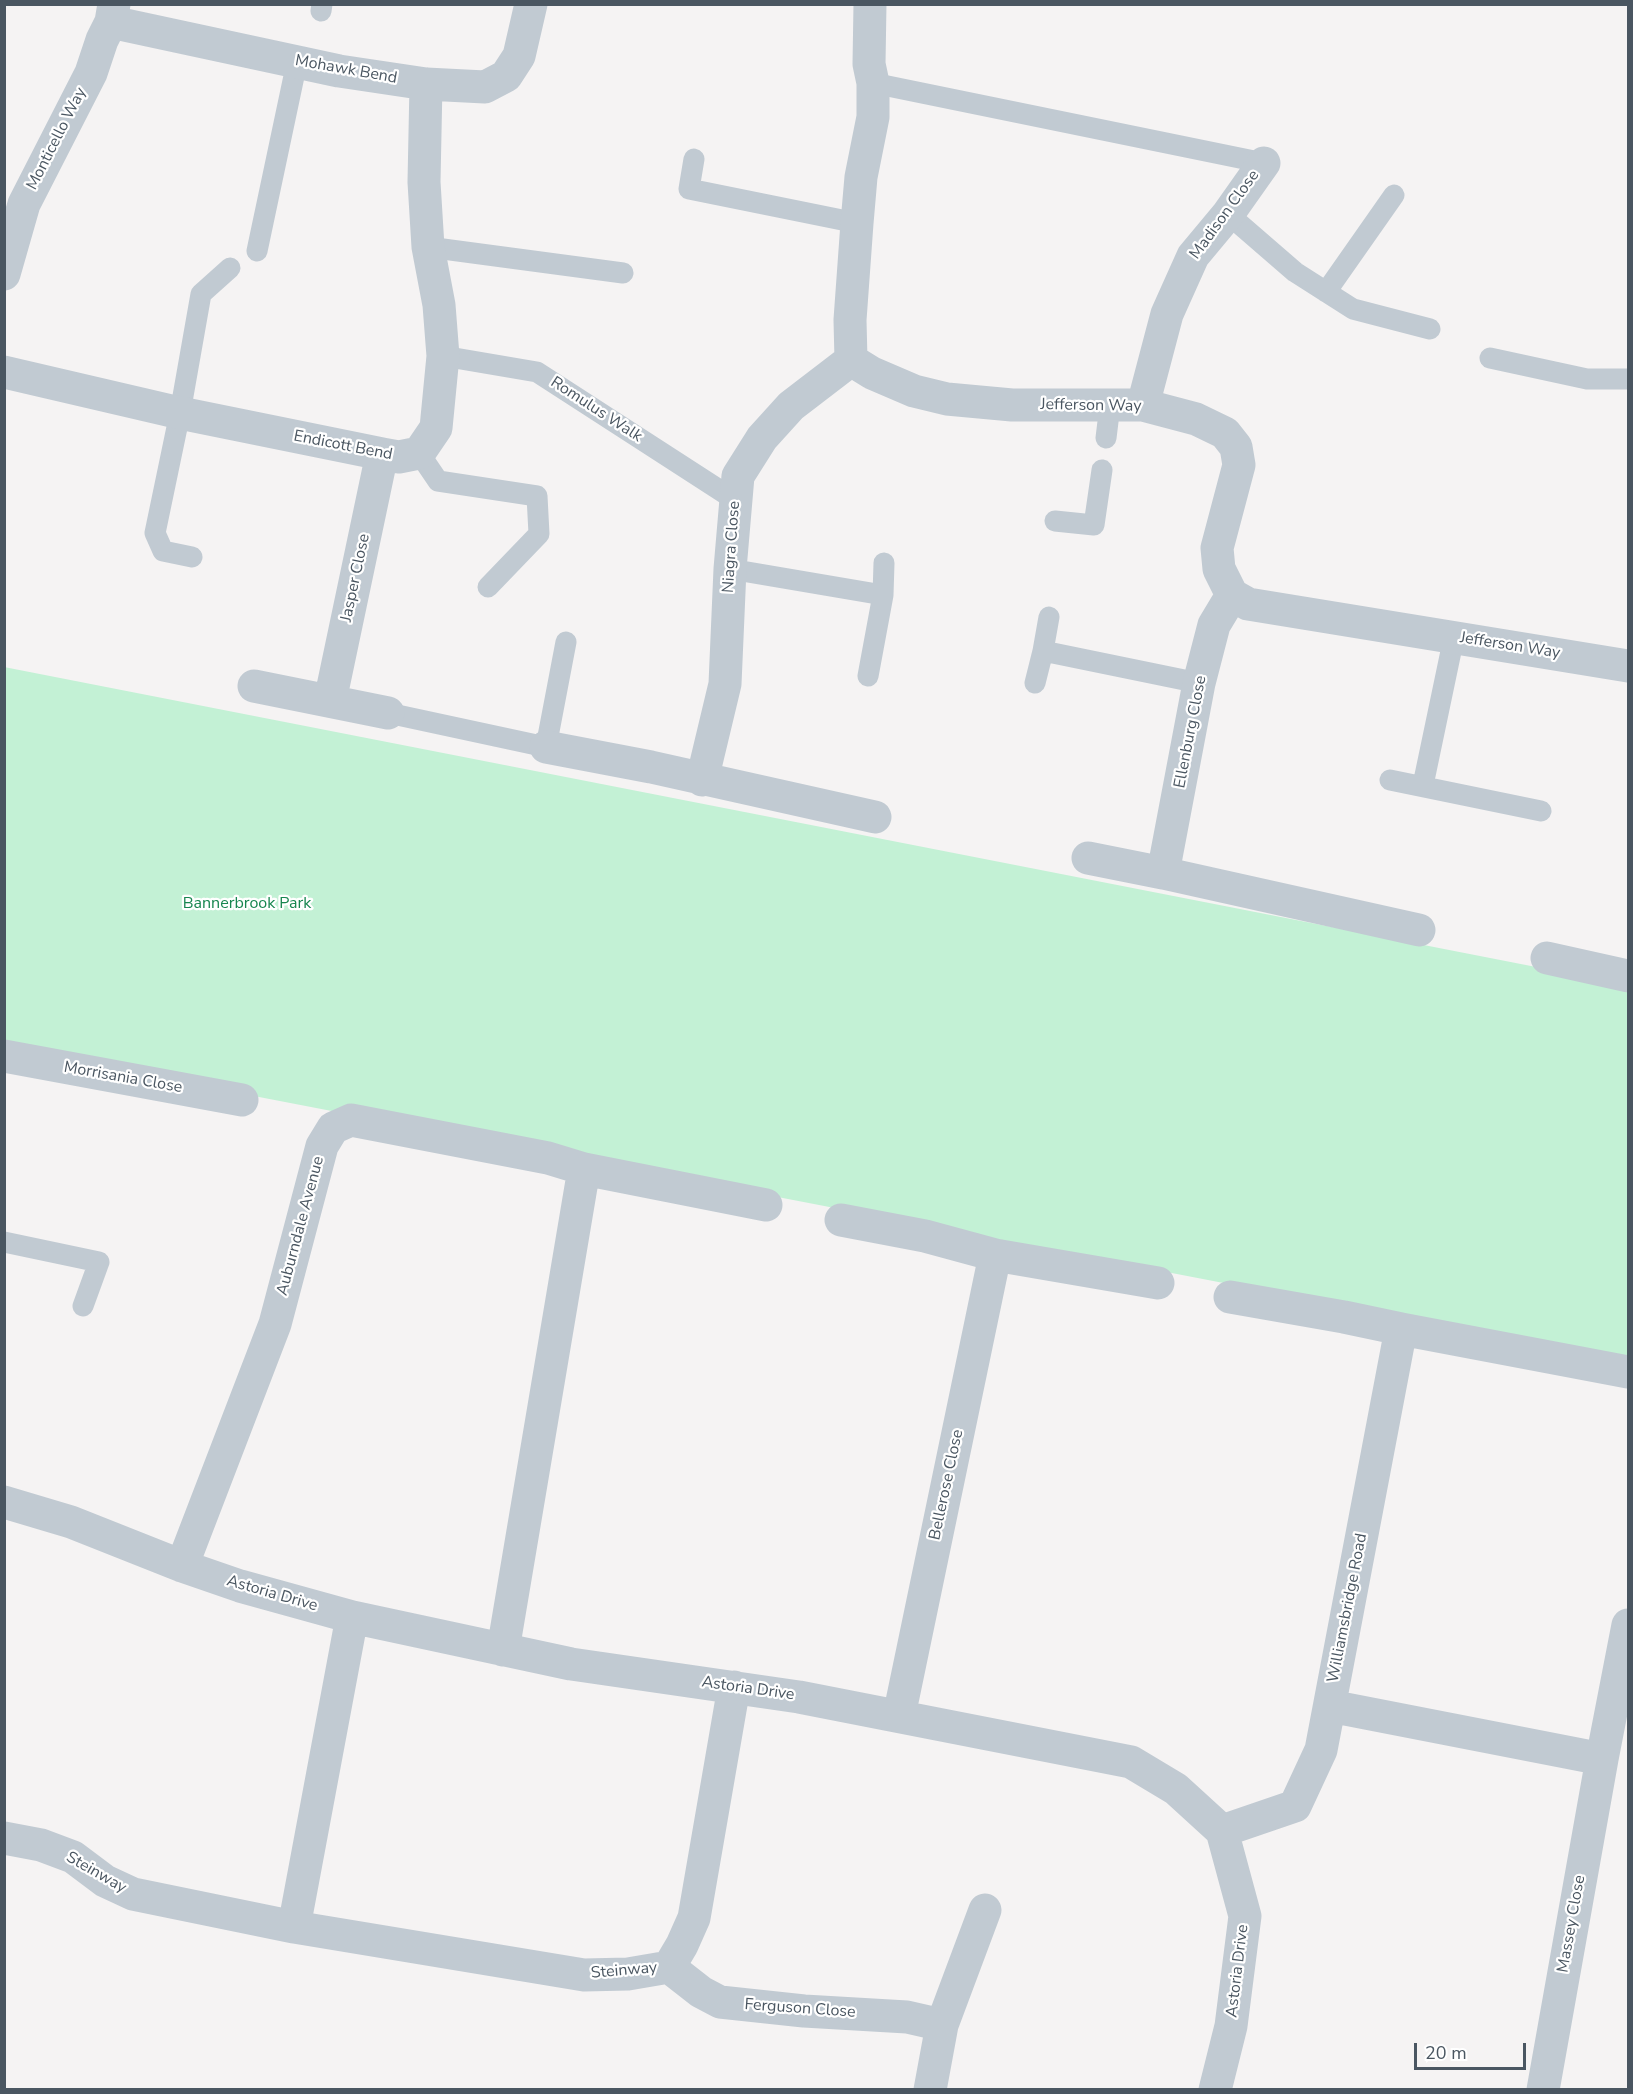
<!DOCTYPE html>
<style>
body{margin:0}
#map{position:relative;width:1633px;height:2094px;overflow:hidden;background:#f5f3f3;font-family:"Nunito Sans",sans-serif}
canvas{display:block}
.frame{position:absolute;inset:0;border:6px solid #4a5661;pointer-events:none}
.scale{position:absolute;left:1414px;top:2043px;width:112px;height:27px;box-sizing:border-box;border:3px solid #4a5661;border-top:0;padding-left:8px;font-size:18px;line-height:21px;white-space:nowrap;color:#4a5661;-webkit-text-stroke:4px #fff;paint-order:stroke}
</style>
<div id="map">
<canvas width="1633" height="2094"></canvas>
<div class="frame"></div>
<div class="scale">20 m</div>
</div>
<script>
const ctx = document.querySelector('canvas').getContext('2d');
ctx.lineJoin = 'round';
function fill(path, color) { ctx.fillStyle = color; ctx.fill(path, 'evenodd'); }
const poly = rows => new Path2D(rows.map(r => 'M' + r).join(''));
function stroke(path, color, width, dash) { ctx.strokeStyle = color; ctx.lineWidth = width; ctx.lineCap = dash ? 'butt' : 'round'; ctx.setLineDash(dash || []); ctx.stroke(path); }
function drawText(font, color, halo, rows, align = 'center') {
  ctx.font = font + ' "Nunito Sans",sans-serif'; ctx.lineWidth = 4.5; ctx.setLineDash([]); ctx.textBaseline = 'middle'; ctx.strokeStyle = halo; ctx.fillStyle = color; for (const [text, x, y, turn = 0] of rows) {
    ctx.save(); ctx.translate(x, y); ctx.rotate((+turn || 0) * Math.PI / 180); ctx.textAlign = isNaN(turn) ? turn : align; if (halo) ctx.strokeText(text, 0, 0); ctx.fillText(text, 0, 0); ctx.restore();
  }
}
const green = poly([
 [4,667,1628,985,1628,1361,5,1048]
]);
const service = poly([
 [321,11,322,4],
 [873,83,1264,163],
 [694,159,689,189,857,223],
 [1228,214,1295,272,1353,309,1430,329],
 [428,247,623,273],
 [257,251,297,62],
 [1326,292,1394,195],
 [443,356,537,372,735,500],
 [1490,358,1587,379,1628,379],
 [1106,438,1110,405],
 [419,453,438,481,537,496,539,534,488,587],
 [1055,521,1094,525,1102,470],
 [192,557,163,551,155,533,180,413,201,294,230,268],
 [730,569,883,595,868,676],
 [883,595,884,563],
 [1043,651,1049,617],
 [1035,683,1043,651,1199,683],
 [388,713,546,747,566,642],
 [1390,780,1541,811],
 [1423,785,1454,637],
 [4,1242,99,1262,83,1306]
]);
const minor = poly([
 [870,4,869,64,873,83,873,117,861,177,857,223,850,320,851,360,872,373,914,391,947,399,1012,405,1143,405,1196,419,1225,433,1236,447,1239,465,1217,548,1219,569,1232,595,1248,604,1628,666],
 [111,22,339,71,426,84,485,87,506,76,519,56,531,4],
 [4,274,24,204,91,73,102,40,111,22,114,4],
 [4,372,180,413,382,454,399,457,419,453,436,428,443,356,439,305,428,247,424,182,426,84],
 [1143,405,1167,314,1193,256,1228,214,1264,163],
 [254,686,388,713],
 [330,701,382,454],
 [546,747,651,767,875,817],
 [702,780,725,684,730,569,738,476,762,438,791,406,851,360],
 [1088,858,1163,873,1199,683,1214,625,1232,595],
 [1163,873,1419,930],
 [1547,958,1628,976],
 [4,1056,242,1100],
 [584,1169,766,1205],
 [841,1220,925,1236,995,1255,899,1716],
 [995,1255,1158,1283],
 [1230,1297,1344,1317,1401,1329],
 [4,1502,71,1522,182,1566,240,1586,352,1617,571,1664,799,1697,1131,1762,1176,1789,1222,1831,1245,1916,1231,2026,1215,2090],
 [182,1566,275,1324,322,1146,333,1128,351,1120,548,1158,584,1169,503,1650],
 [1330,1706,1602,1759,1543,2090],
 [1602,1759,1628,1625],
 [1222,1831,1295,1806,1321,1750,1401,1329,1628,1372],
 [4,1838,41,1845,73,1857,105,1881,133,1894,294,1927,584,1975,628,1974,669,1967,682,1945,694,1918,734,1687],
 [294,1927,352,1617],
 [669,1967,701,1992,720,2002,804,2011,907,2017,942,2025],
 [930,2090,942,2025,985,1910]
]);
const streetNames = [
 ["Mohawk Bend",346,70,10],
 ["Monticello Way",57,139,-63],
 ["Madison Close",1225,215,-54],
 ["Jefferson Way",1091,406,1],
 ["Romulus Walk",596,410,33],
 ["Endicott Bend",343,446,11],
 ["Niagra Close",732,547,-86],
 ["Jasper Close",356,578,-78],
 ["Jefferson Way",1510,646,9],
 ["Ellenburg Close",1191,732,-79],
 ["Morrisania Close",123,1078,10],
 ["Auburndale Avenue",301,1226,-75],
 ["Bellerose Close",947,1485,-78],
 ["Astoria Drive",272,1594,16],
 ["Williamsbridge Road",1348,1608,-79],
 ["Astoria Drive",748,1689,8],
 ["Steinway",96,1873,30],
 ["Massey Close",1572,1924,-80],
 ["Steinway",624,1971,-5],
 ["Astoria Drive",1238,1971,-83],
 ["Ferguson Close",800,2009,4]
];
const parkNames = [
 ["Bannerbrook Park",247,904]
];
fill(green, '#c3f1d5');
stroke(service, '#c1cad2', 21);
stroke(minor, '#c1cad2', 33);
drawText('16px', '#4a5661', '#fff', streetNames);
drawText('16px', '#17864f', '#fff', parkNames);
</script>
